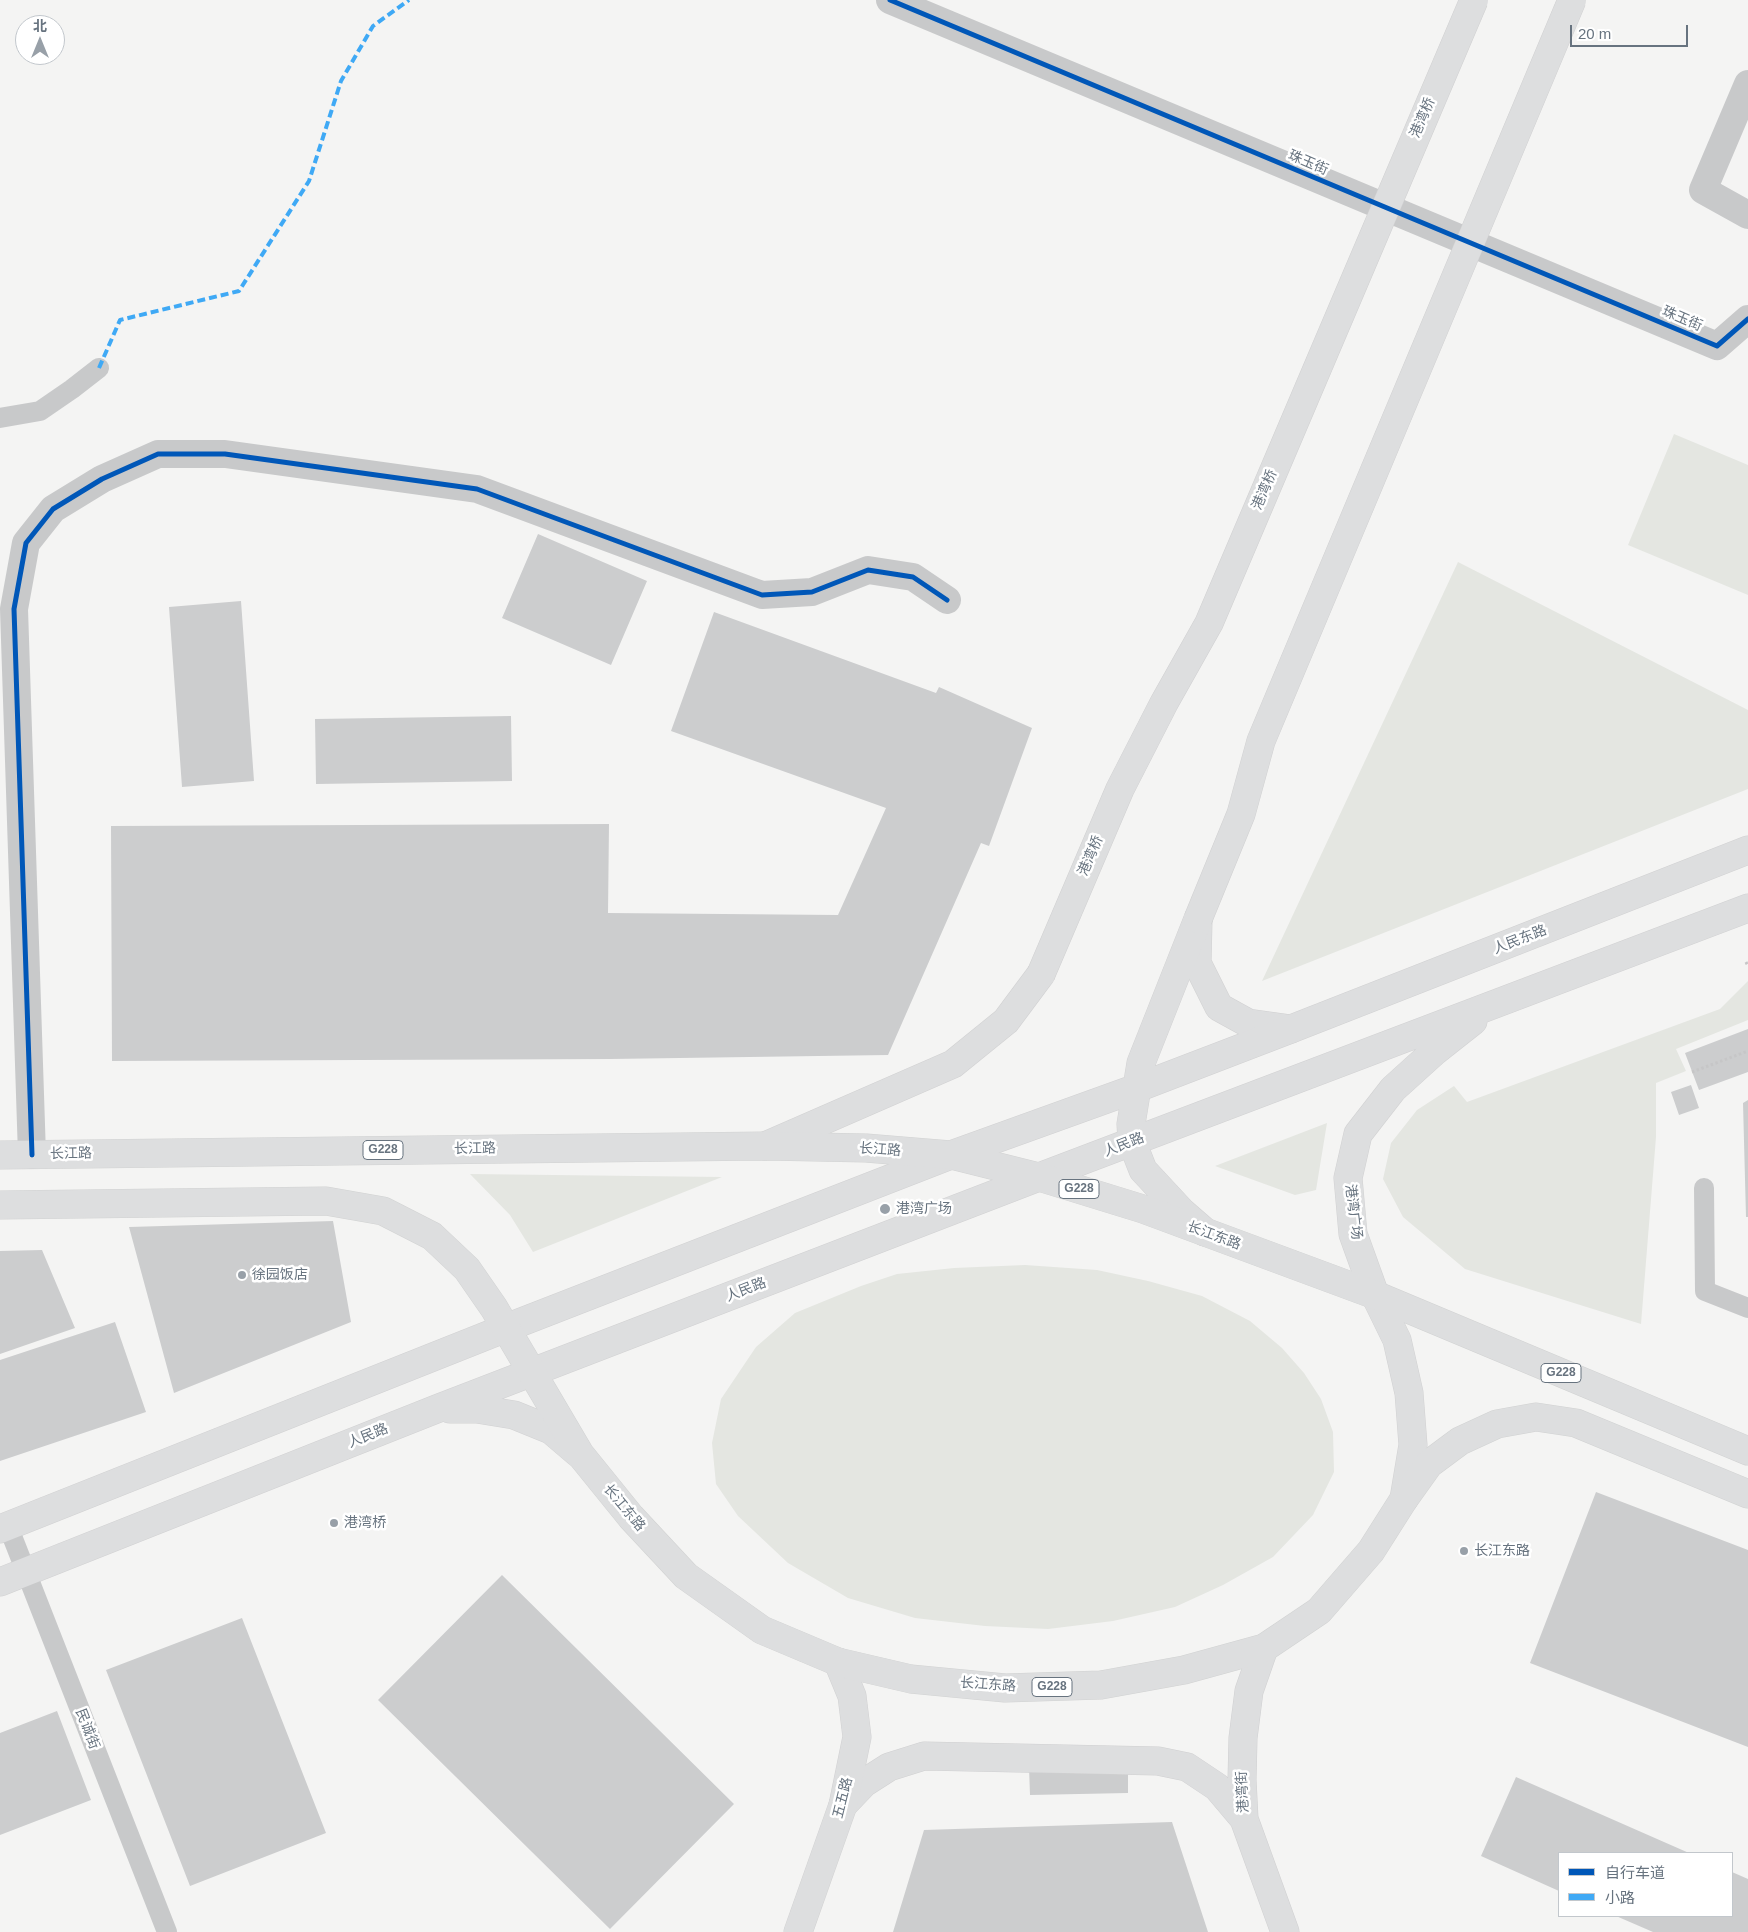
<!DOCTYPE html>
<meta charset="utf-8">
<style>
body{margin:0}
#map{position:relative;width:1748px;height:1932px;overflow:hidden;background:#f4f4f3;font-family:Helvetica,"Noto Sans SC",sans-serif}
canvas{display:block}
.legend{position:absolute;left:1558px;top:1852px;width:175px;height:65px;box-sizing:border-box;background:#fff;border:1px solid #c2c7cc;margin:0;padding:6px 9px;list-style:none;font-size:15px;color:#67737f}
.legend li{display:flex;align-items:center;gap:10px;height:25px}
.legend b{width:25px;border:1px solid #c2c7cc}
.north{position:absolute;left:15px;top:15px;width:50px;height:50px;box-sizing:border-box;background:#fff;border:1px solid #c2c7cc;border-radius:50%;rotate:0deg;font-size:14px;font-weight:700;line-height:20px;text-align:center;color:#67737f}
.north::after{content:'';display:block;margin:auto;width:18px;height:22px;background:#98a0a8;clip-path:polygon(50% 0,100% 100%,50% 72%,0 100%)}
.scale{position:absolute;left:1570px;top:25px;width:118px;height:22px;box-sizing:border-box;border:2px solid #67737f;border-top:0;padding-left:6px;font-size:15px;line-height:18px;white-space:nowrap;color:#67737f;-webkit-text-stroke:4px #fff;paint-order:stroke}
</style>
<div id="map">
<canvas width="1748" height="1932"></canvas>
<ul class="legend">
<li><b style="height:6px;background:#0057b8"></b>自行车道</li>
<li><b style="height:6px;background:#3fa9f5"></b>小路</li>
</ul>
<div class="north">北</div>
<div class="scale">20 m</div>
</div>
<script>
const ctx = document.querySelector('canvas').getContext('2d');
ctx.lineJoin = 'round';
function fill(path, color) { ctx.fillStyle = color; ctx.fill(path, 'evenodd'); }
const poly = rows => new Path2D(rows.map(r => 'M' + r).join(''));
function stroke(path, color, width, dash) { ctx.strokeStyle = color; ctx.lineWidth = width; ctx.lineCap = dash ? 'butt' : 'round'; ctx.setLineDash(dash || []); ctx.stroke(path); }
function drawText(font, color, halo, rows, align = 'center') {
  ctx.font = font + ' Helvetica,"Noto Sans SC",sans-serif'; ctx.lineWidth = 5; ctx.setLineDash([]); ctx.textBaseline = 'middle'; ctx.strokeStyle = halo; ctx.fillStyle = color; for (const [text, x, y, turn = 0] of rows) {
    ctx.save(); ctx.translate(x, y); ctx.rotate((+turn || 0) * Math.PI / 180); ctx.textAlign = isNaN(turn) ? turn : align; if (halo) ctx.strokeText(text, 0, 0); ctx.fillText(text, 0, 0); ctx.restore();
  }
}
const green = poly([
 [1674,434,1748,465,1748,595,1628,545],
 [1458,562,1748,710,1748,789,1262,981],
 [1748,981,1748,1020,1676,1049,1686,1071,1656,1083,1656,1137,1641,1324,1465,1269,1403,1217,1383,1179,1391,1143,1417,1110,1454,1086,1467,1102,1720,1009],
 [1327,1123,1316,1190,1295,1195,1215,1166],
 [470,1174,722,1177,533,1252,510,1215],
 [1025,1265,1097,1270,1148,1281,1202,1296,1250,1321,1282,1348,1304,1373,1321,1399,1333,1432,1334,1472,1313,1515,1273,1557,1223,1585,1175,1607,1113,1621,1048,1629,985,1626,915,1618,848,1598,788,1563,738,1516,716,1484,712,1443,721,1399,756,1347,795,1313,861,1286,897,1274,954,1268]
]);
const building = poly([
 [538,534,647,581,611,665,502,618],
 [241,601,254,781,182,787,169,607],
 [714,612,936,693,939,687,1032,728,989,846,981,843,888,1055,610,1059,112,1061,111,826,609,824,608,913,838,915,886,808,671,731],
 [511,716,512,781,316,784,315,719],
 [1748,1029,1748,1072,1699,1090,1685,1053],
 [1691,1085,1699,1108,1679,1115,1671,1092],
 [1748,1100,1748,1217,1746,1217,1743,1103],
 [333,1221,351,1322,174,1393,129,1227],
 [42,1250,75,1328,0,1354,0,1251],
 [115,1322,146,1412,0,1461,0,1360],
 [1596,1492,1748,1550,1748,1747,1530,1663],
 [502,1575,734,1804,610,1929,378,1700],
 [242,1618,326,1833,190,1886,106,1670],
 [57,1711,91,1800,0,1835,0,1733],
 [1128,1766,1128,1793,1030,1795,1029,1767],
 [1516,1777,1689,1853,1559,1853,1559,1891,1481,1856],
 [1172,1822,1208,1932,893,1932,924,1830],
 [1732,1872,1748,1879,1748,1932,1653,1932,1616,1916,1732,1916]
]);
const path = poly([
 [1746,962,1748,966],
 [1692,1072,1748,1051]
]);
const service = poly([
 [0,418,40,411,72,389,99,368],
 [1704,1188,1705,1291,1748,1308],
 [8,1526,167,1932]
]);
const minor = poly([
 [890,0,1717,346,1748,319],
 [1748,84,1703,190,1748,215],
 [32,1155,14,609,26,543,53,509,102,479,158,454,225,454,477,489,762,595,812,592,868,570,913,577,947,600]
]);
const secondary = poly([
 [1198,920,1197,963,1219,1007,1248,1023,1291,1029],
 [1264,1648,1249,1691,1243,1738,1242,1780,1244,1819,1285,1932],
 [843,1805,864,1783,889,1767,924,1756,1158,1761,1187,1767,1217,1787,1244,1819]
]);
const primary = poly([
 [1198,919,1141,1063,1131,1124,1132,1142,1143,1170,1182,1212,1205,1232],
 [765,1146,953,1064,1006,1021,1041,974],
 [450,1409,477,1409,514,1415,551,1430,578,1453],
 [1404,1499,1413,1445,1409,1393,1397,1340,1375,1295,1353,1234,1348,1178,1358,1134,1393,1089,1435,1051,1473,1021],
 [0,1529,506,1328,951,1155,1137,1088,1291,1029,1748,850],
 [0,1582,439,1408,1039,1177,1748,908],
 [798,1932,843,1805,857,1737,852,1696,838,1662]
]);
const trunk = poly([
 [0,1155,765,1146,866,1148,951,1155,1039,1177,1143,1209,1205,1232,1375,1295,1748,1451],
 [0,1205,326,1201,383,1211,432,1236,467,1269,494,1308,580,1454,631,1517,686,1576,762,1630,838,1662,911,1679,1005,1688,1101,1685,1184,1670,1264,1648,1319,1611,1371,1551,1404,1499,1429,1464,1460,1441,1497,1424,1536,1417,1576,1423,1748,1494]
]);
const secondaryBridge = poly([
 [1198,919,1241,814,1261,741,1572,0],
 [1041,974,1120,789,1164,703,1209,623,1474,0]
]);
const quiet = poly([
 [99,368,120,320,239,291,309,181,341,81,373,26,409,0]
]);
const cycleway = poly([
 [890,0,1717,346,1748,319],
 [32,1155,14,609,26,543,53,509,102,479,158,454,225,454,477,489,762,595,812,592,868,570,913,577,947,600]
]);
const markers = [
 [885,1209,6,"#98a0a8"],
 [242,1275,5,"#98a0a8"],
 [334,1523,5,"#98a0a8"],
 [1464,1551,5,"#98a0a8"]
];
const shields = [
 [383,1150,40],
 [1079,1189,40],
 [1561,1373,40],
 [1052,1687,40]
];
const shieldNames = [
 ["G228",383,1150],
 ["G228",1079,1189],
 ["G228",1561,1373],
 ["G228",1052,1687]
];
const streetNames = [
 ["港湾桥",1423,118,-67],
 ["珠玉街",1308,163,23],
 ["珠玉街",1682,319,23],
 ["港湾桥",1265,490,-67],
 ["港湾桥",1091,856,-67],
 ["人民东路",1520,940,-21],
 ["人民路",1124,1145,-21],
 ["长江路",475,1149,-1],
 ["长江路",880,1150,4],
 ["长江路",71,1154,-1],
 ["港湾广场",1353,1212,83],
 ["长江东路",1214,1236,20],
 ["人民路",746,1290,-21],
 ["人民路",368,1436,-22],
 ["长江东路",624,1508,50],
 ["长江东路",988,1685,4],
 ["民诚街",87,1729,69],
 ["港湾街",1243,1792,-93],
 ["五五路",843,1798,-76]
];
const poiNames = [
 ["港湾广场",896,1209],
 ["徐园饭店",252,1275],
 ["港湾桥",344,1523],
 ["长江东路",1474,1551]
];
fill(green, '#e4e6e1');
fill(building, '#cccdce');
stroke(secondary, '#d0d0d1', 29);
stroke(primary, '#d1d1d2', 29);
stroke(trunk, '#d1d2d2', 29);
stroke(path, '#c6c6c7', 3, [2.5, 2.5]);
stroke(service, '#c8c9ca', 20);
stroke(minor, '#c8c9ca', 28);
stroke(secondary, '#dddedf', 28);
stroke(primary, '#dddedf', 28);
stroke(trunk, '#dddedf', 28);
stroke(secondaryBridge, '#d0d0d1', 29, []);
stroke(secondaryBridge, '#dddedf', 28);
stroke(quiet, '#3fa9f5', 4, [8, 4]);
stroke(cycleway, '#0057b8', 5);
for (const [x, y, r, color] of markers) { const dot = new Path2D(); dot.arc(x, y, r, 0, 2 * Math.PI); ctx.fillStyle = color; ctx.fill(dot); stroke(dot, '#fff', 2); }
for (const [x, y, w] of shields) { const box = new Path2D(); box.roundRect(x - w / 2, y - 9.5, w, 19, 4); ctx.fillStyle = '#fff'; ctx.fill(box); stroke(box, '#67737f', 1); }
drawText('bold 12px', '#67737f', null, shieldNames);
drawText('14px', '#67737f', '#fff', streetNames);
drawText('14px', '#67737f', '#fff', poiNames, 'left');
</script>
